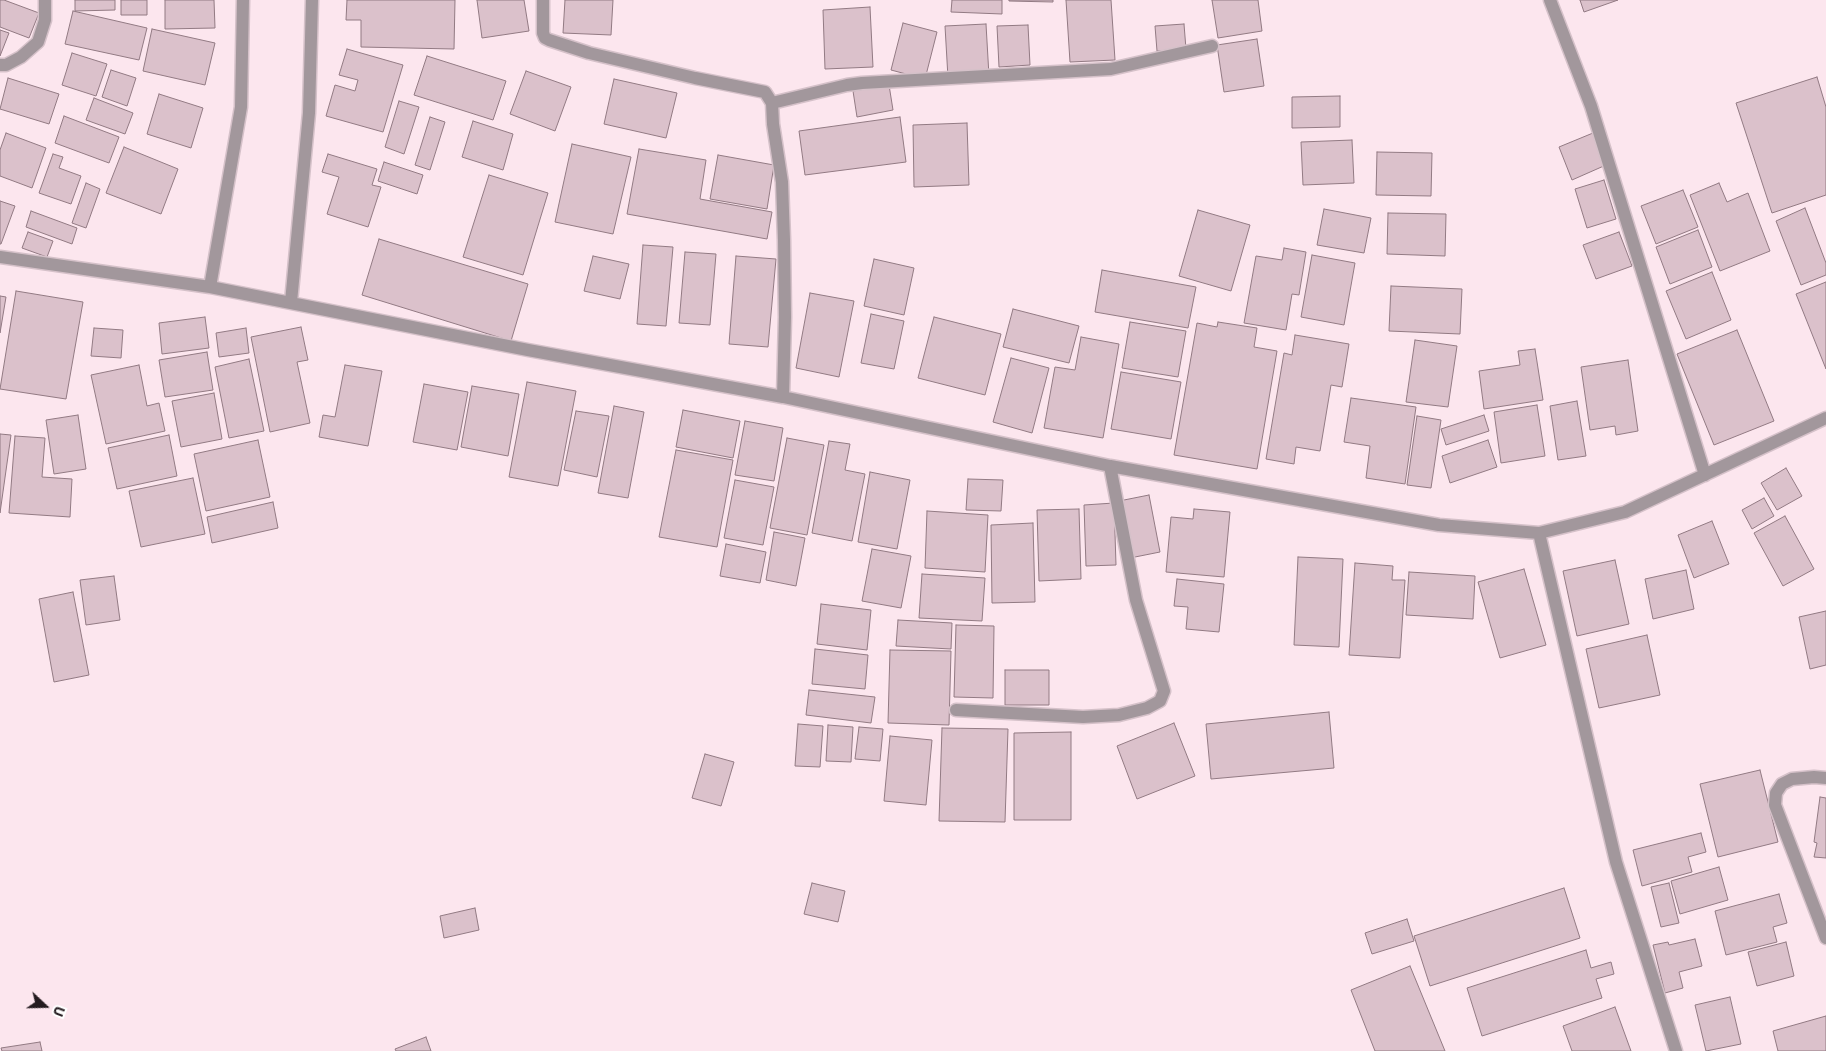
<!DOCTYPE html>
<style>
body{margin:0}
#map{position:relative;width:1826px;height:1051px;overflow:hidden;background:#fce6ee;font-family:"IBM Plex Sans",sans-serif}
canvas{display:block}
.north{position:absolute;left:20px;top:981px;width:50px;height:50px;-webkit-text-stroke:4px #fff;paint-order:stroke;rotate:111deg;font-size:14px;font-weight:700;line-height:20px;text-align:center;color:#241b1f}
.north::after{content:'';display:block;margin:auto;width:18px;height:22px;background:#241b1f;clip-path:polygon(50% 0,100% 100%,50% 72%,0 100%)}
</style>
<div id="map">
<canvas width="1826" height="1051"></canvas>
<div class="north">U</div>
</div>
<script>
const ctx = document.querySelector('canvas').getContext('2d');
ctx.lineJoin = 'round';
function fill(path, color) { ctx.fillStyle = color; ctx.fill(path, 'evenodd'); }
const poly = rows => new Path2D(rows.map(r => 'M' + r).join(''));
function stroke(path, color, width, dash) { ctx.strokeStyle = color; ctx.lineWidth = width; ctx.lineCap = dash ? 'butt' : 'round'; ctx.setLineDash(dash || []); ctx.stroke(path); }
const building = poly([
 [0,0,4,0,39,13,29,38,0,27,0,0],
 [75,0,115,0,115,10,75,11,75,0],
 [121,0,147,0,147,15,121,15,121,0],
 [165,0,214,0,215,28,165,29,165,0],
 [347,0,455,0,454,49,361,47,361,20,346,20,347,0],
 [477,0,524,0,529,31,482,38,477,0],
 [565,0,613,0,611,35,563,33,565,0],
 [952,0,1002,0,1002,14,951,12,952,0],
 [1009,0,1053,0,1053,2,1009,1,1009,0],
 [1066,0,1111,0,1115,60,1070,62,1066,0],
 [1212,0,1258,0,1262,31,1218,38,1212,0],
 [1580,0,1618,0,1584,12,1580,0],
 [870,7,873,67,825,69,823,10,870,7],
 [73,11,147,28,139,60,65,44,73,11],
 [903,23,937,32,925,79,891,70,903,23],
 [986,24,989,76,948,78,945,26,986,24],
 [1184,24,1186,49,1157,51,1155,26,1184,24],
 [1028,25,1030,65,999,67,997,26,1028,25],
 [152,29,215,43,205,85,143,71,152,29],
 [0,30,9,33,0,56,0,30],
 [1257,39,1264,86,1224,92,1217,45,1257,39],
 [347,49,403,65,383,132,326,116,335,85,355,91,358,80,339,75,347,49],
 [72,53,107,64,96,96,62,85,72,53],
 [427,56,506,81,493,120,414,95,427,56],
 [111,70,136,78,127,106,102,97,111,70],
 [526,71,571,87,555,131,510,114,526,71],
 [1817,77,1826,107,1826,195,1772,213,1736,103,1817,77],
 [8,78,59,94,49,124,0,109,8,78],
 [614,79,677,93,666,138,604,124,614,79],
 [889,85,893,110,857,117,853,91,889,85],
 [159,94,203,108,191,148,147,134,159,94],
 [1340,96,1340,127,1292,128,1292,97,1340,96],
 [94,98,133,113,125,134,86,120,94,98],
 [399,101,419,107,404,154,385,147,399,101],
 [64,116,119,137,109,163,55,143,64,116],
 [430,117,445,122,430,170,415,165,430,117],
 [900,117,906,162,805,175,799,131,900,117],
 [473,121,513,134,503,170,462,157,473,121],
 [967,123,969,185,914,187,913,125,967,123],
 [6,133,46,148,32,188,0,176,0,150,6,133],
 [1593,133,1606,165,1572,180,1559,147,1593,133],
 [1352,140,1354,183,1303,185,1301,142,1352,140],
 [572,144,631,157,613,234,555,222,572,144],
 [124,147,178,169,161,214,106,193,124,147],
 [639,149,706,160,700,199,772,212,767,239,627,214,639,149],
 [1377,152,1432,153,1431,196,1376,195,1377,152],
 [53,154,63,157,59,168,81,176,71,204,39,193,53,154],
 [328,154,377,169,372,185,381,187,368,227,327,214,339,177,322,172,328,154],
 [718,155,774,165,767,209,710,199,718,155],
 [384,162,423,175,417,194,378,181,384,162],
 [489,175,548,193,523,275,463,257,489,175],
 [1604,180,1616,219,1587,228,1575,189,1604,180],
 [86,183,100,189,86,228,72,223,86,183],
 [1719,183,1727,202,1748,193,1770,251,1720,271,1690,195,1719,183],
 [1683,190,1698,227,1656,244,1641,206,1683,190],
 [0,201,15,206,1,244,0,244,0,201],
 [1805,208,1826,263,1826,275,1801,285,1776,221,1805,208],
 [1324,209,1371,218,1364,253,1317,245,1324,209],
 [1198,210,1250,225,1231,291,1179,276,1198,210],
 [31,211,77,228,72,244,26,227,31,211],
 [1388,213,1446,214,1445,256,1387,254,1388,213],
 [1698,230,1712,267,1670,284,1656,247,1698,230],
 [28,232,53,241,47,257,22,248,28,232],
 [1619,232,1632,266,1596,279,1583,245,1619,232],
 [379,239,528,284,511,341,362,295,379,239],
 [643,245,673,247,666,326,637,324,643,245],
 [1284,248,1306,252,1299,295,1292,294,1286,330,1244,323,1256,256,1282,260,1284,248],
 [685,252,716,254,710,325,679,323,685,252],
 [1312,255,1355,263,1344,325,1301,317,1312,255],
 [593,256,629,264,620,299,584,291,593,256],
 [736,256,776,259,768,347,729,344,736,256],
 [874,259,914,268,904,315,864,306,874,259],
 [1102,270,1196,287,1188,328,1095,312,1102,270],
 [1712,272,1731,320,1686,339,1666,291,1712,272],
 [1826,282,1826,369,1796,294,1826,282],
 [1391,286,1462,289,1460,334,1389,331,1391,286],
 [16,291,83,302,66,399,0,389,16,291],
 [810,293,854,301,839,377,796,368,810,293],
 [0,296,6,297,0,333,0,296],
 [1013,309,1079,326,1069,363,1003,347,1013,309],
 [871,314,904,321,894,369,861,363,871,314],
 [205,317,209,348,162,354,159,323,205,317],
 [934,317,1001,334,985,395,918,378,934,317],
 [1130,322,1186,331,1178,377,1122,368,1130,322],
 [1218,322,1257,328,1254,347,1277,351,1257,469,1174,455,1197,323,1217,327,1218,322],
 [301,327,308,360,297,362,310,423,270,432,251,337,301,327],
 [94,328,123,330,121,358,91,356,94,328],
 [246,328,249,353,219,357,216,333,246,328],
 [1737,330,1774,421,1714,445,1677,354,1737,330],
 [1295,335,1349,344,1342,387,1331,385,1320,451,1296,447,1294,464,1266,459,1284,353,1292,355,1295,335],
 [1081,337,1119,344,1103,438,1044,428,1055,367,1075,370,1081,337],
 [1415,340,1457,346,1448,407,1406,402,1415,340],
 [1535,349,1543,400,1484,409,1479,371,1520,365,1518,351,1535,349],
 [207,352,213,390,165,397,159,360,207,352],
 [1011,358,1049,368,1032,433,993,422,1011,358],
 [249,359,264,431,229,438,215,367,249,359],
 [1628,360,1638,431,1616,435,1615,426,1590,430,1581,367,1628,360],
 [139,365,147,406,159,403,165,431,106,444,91,375,139,365],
 [345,365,382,371,368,446,319,437,323,415,335,417,345,365],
 [1121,372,1181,382,1171,439,1111,429,1121,372],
 [527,382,576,391,558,486,509,477,527,382],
 [424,384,468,392,457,450,413,442,424,384],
 [472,386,519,394,508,456,461,447,472,386],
 [214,393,222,439,181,447,172,401,214,393],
 [1351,398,1416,407,1405,484,1366,478,1370,446,1344,442,1351,398],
 [1577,401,1586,456,1558,460,1550,406,1577,401],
 [1537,405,1545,456,1501,463,1494,412,1537,405],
 [614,406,644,412,628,498,598,493,614,406],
 [683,410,740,421,733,458,676,447,683,410],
 [576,411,609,416,597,477,564,470,576,411],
 [78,415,86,469,54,474,46,420,78,415],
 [1484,415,1489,431,1446,445,1441,429,1484,415],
 [1417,416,1441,420,1431,488,1407,485,1417,416],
 [745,421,783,428,774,481,735,475,745,421],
 [0,434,11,435,0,513,0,434],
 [169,435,177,476,117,489,108,448,169,435],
 [15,436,45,438,42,477,72,479,70,517,9,513,15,436],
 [787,438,824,445,807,535,770,528,787,438],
 [258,440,270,497,206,511,194,454,258,440],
 [1488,440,1497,467,1450,483,1442,456,1488,440],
 [829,441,850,444,845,470,865,474,852,541,812,533,829,441],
 [676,450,733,460,717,547,659,537,676,450],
 [1786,468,1802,496,1777,510,1761,483,1786,468],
 [870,472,910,480,897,549,858,542,870,472],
 [193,478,205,534,141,547,129,491,193,478],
 [968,479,1003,480,1001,511,966,510,968,479],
 [735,480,774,487,763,545,724,538,735,480],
 [1149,495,1160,552,1130,558,1119,501,1149,495],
 [1764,498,1774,516,1752,529,1742,510,1764,498],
 [273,502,278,528,212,543,207,517,273,502],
 [1114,503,1116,565,1086,566,1084,505,1114,503],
 [1079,509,1081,579,1039,581,1037,510,1079,509],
 [1194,509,1230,512,1224,577,1166,572,1171,517,1193,519,1194,509],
 [927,511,988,515,985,572,925,568,927,511],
 [1785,516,1814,569,1783,586,1754,533,1785,516],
 [1712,521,1729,564,1694,578,1678,535,1712,521],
 [1033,523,1035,602,992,603,991,525,1033,523],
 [774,532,805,538,796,586,766,580,774,532],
 [726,544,766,552,760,583,720,576,726,544],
 [872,549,911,556,901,608,862,601,872,549],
 [1298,557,1343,559,1339,647,1294,645,1298,557],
 [1615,560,1629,624,1577,636,1563,571,1615,560],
 [1355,563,1393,566,1392,580,1405,580,1400,658,1349,655,1355,563],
 [1524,569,1546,645,1500,658,1478,582,1524,569],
 [1686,570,1694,609,1653,619,1645,579,1686,570],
 [1409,572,1475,576,1473,619,1406,615,1409,572],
 [922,574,985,578,982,621,919,618,922,574],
 [114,576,120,620,86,625,80,580,114,576],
 [1177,579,1224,584,1219,632,1186,629,1188,607,1174,606,1177,579],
 [73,592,89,675,54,682,39,599,73,592],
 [821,604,871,610,867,650,817,644,821,604],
 [1826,611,1826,665,1810,669,1799,617,1826,611],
 [898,620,952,623,951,649,896,646,898,620],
 [956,625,994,626,993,698,954,697,956,625],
 [1647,635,1660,695,1599,708,1586,649,1647,635],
 [815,649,868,655,865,689,812,684,815,649],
 [890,650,951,651,949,725,888,723,890,650],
 [1005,670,1049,670,1049,705,1005,705,1005,670],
 [809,690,875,697,871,723,806,715,809,690],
 [1329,712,1334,768,1211,779,1206,724,1329,712],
 [1174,723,1195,776,1137,799,1117,746,1174,723],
 [798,724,823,726,820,767,795,766,798,724],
 [828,725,853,727,851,762,826,761,828,725],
 [859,727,883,729,880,761,855,759,859,727],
 [942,728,1008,729,1005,822,939,821,942,728],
 [1071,732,1071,820,1014,820,1014,733,1071,732],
 [890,736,932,740,926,805,884,801,890,736],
 [705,754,734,762,721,806,692,798,705,754],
 [1760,770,1778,842,1718,857,1700,784,1760,770],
 [1820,797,1826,798,1826,858,1814,857,1817,843,1814,842,1820,797],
 [1701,833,1706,852,1688,857,1692,872,1642,886,1633,850,1701,833],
 [1719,867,1728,900,1680,914,1671,881,1719,867],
 [812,883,845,891,838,922,804,914,812,883],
 [1669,883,1679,923,1661,927,1651,887,1669,883],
 [1564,888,1580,938,1430,986,1414,936,1564,888],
 [1779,894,1787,923,1773,927,1777,942,1726,955,1715,911,1779,894],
 [475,908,479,930,444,938,440,916,475,908],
 [1407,919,1414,941,1372,954,1365,933,1407,919],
 [1695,939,1702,966,1679,972,1683,988,1665,993,1653,945,1668,942,1669,945,1695,939],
 [1786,942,1794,976,1757,986,1748,952,1786,942],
 [1586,950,1591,968,1611,962,1614,974,1596,979,1602,998,1482,1036,1467,988,1586,950],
 [1410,966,1445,1051,1375,1051,1351,990,1410,966],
 [1730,997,1741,1044,1706,1051,1695,1005,1730,997],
 [1615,1007,1631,1051,1572,1051,1563,1026,1615,1007],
 [1826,1016,1826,1051,1778,1051,1773,1031,1826,1016],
 [426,1037,431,1051,396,1051,395,1049,426,1037],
 [40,1042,42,1051,2,1051,1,1048,40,1042]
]);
const minor = poly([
 [543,0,543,33,545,38,549,40,589,53,695,78,765,92,772,103,773,124,782,182,784,240,785,317,783,397],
 [1550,0,1591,106,1705,475],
 [0,65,6,65,21,57,38,42,45,20,45,0],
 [772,103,847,85,862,83,1111,69,1212,46],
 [0,257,210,287,528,350,783,397,1110,466,1439,525,1539,533,1625,512,1826,418],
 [210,287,241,107,243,0],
 [291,302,309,113,312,0],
 [1539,533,1616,862,1676,1051],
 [956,710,1083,717,1119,715,1147,708,1160,701,1164,691,1136,600,1110,466],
 [1826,778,1814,777,1792,779,1782,784,1776,793,1775,805,1826,938]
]);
fill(building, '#dbc1cb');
stroke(building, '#927a83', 1);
stroke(minor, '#d5c1c9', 15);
stroke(minor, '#a2979c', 12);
</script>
